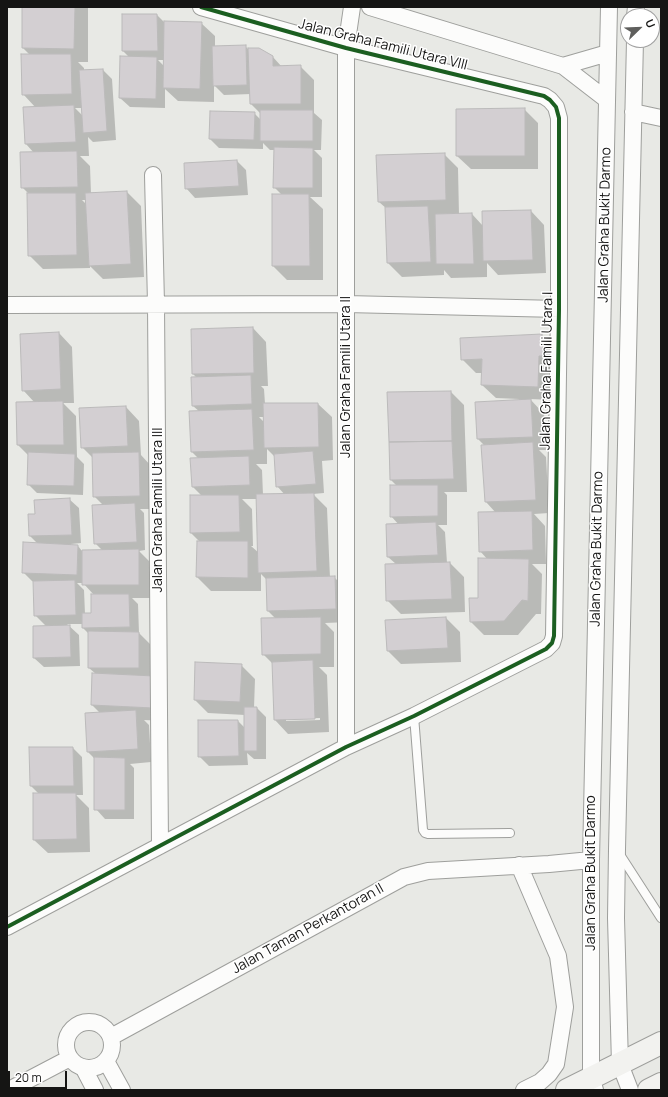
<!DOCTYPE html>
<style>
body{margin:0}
#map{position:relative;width:668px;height:1097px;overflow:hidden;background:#e8e9e5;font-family:Manrope,sans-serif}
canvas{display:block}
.frame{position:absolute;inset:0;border:8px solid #151514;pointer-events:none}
.north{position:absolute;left:620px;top:8px;width:40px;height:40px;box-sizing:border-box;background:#fff;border:1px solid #a1a1a1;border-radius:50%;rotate:67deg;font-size:11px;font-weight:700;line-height:16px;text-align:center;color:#151514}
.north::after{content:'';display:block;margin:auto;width:14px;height:18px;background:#5f5f5d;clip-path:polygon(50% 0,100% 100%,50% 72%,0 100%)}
.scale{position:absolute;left:8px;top:1071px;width:59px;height:18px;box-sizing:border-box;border:2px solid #151514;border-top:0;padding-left:5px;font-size:12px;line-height:14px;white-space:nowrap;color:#151514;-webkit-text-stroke:3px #fff;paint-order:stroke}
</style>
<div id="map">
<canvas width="668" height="1097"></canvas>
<div class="frame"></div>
<div class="north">U</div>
<div class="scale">20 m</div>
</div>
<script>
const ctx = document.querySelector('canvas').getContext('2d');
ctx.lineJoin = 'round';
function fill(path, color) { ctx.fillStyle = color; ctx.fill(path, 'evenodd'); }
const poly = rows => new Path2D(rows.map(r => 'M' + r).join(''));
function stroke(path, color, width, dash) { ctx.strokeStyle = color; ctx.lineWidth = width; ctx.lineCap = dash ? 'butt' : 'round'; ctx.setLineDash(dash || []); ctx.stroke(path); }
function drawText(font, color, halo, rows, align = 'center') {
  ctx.font = font + ' Manrope,sans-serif'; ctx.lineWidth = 3; ctx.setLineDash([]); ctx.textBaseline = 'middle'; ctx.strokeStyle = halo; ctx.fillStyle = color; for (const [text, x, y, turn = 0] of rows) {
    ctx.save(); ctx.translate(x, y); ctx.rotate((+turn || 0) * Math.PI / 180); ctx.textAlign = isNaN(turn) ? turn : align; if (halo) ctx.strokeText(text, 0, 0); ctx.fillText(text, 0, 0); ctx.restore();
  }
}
const shadow = poly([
 [23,7,88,7,88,62,78,62,84,68,84,71,103,70,112,79,116,140,93,142,88,137,89,156,80,156,90,166,91,194,127,192,141,206,144,277,103,279,90,266,90,268,43,269,29,255,28,193,22,187,34,153,26,144,24,108,36,108,23,94,30,55,23,48],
 [75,108,82,108,82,115],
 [82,200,86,200,86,204],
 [157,15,165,23,201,23,215,36,215,47,245,46,248,49,259,49,272,56,282,67,300,66,314,80,314,113,322,120,321,150,314,150,322,158,322,197,310,197,323,209,323,280,287,280,273,266,273,195,282,195,274,187,275,150,270,150,263,143,263,149,219,148,210,139,254,113,261,120,261,114,251,104,251,94,224,95,214,85,214,102,178,101,165,89,165,108,130,107,120,98,130,58,123,51],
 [158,60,165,60,164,66],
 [524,109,538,123,538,169,471,169,457,156],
 [444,154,458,168,459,215,472,214,483,226,531,211,544,225,546,273,498,275,487,263,487,277,451,278,444,270,444,275,402,277,388,263,387,209,379,202],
 [237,161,246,170,248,195,195,198,186,188],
 [253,328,266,342,268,386,261,386,264,389,265,404,318,404,332,417,333,460,322,461,324,493,313,494,327,508,330,578,334,577,348,591,349,622,325,623,334,632,334,667,319,667,327,675,329,732,288,734,275,720,273,664,263,654,276,619,268,611,267,580,261,574,261,591,211,591,197,577,200,542,191,533,202,496,193,487,198,458,192,452,200,412,193,406,197,378,193,374],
 [259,417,265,417,265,423],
 [267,449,275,457,277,486,285,495,263,495,262,470,256,464,267,464],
 [242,499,257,499,259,553,251,546,253,546,252,509],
 [320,718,320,720,286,721,286,719],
 [59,333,72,347,74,403,63,403,76,416,77,457,84,464,83,495,37,493,28,484,29,456,18,445,35,403,23,390],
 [541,335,555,348,552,400,530,399,544,414,546,450,539,450,546,457,549,513,534,514,545,526,546,564,532,564,542,574,541,614,536,614,518,635,484,635,471,622,479,599,488,560,480,551,496,513,486,502,482,446,485,446,478,439,519,401,519,399,496,398,482,385,482,373,476,373,462,359],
 [451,392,464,405,467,492,444,492,447,495,447,525,438,525,445,532,447,563,450,563,464,577,465,612,401,614,387,600,396,564,388,557,399,525,391,516,397,486,391,480],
 [126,407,139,421,141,455,152,467,153,509,140,509,144,513,145,550,139,551,152,564,152,598,132,598,138,604,139,633,152,646,153,677,167,691,166,721,144,720,149,725,151,762,130,764,134,768,134,819,105,819,96,809,95,759,88,752,100,713,92,705,96,674,89,668,89,634,83,628,83,624,67,624,79,635,80,666,44,667,34,658,46,626,35,615,34,582,32,581,23,572,38,544,30,536,36,515,69,499,79,508,81,543,71,544,71,545,78,546,82,551,102,550,95,543,103,505,94,496,93,458,82,447],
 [77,583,83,583,94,595,92,614,85,614,84,590],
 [446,618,460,632,461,662,401,664,388,651],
 [241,665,255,679,254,708,257,708,266,717,266,759,254,759,247,753,248,765,209,766,199,756,238,721,245,728,245,715,208,713,195,700],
 [73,748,82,757,83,795,76,795,89,808,90,852,48,853,34,840,39,794,31,786]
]);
const building = poly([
 [22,7,75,7,74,49,22,48,22,7],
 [122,14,157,14,158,51,122,51,122,14],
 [164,21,202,22,200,89,163,88,164,21],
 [246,45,247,85,213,86,212,46,246,45],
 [248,48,259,48,273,56,273,66,301,65,301,104,250,104,248,48],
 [21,54,71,54,72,94,22,95,21,54],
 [120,56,157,57,156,99,119,98,120,56],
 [103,69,107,131,83,133,79,70,103,69],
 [74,105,76,142,25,144,23,107,74,105],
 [525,108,525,156,456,156,456,109,525,108],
 [260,110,313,110,313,141,260,141,260,110],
 [210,111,255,112,254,140,209,139,210,111],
 [274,147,313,148,313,188,273,188,274,147],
 [77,151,78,187,21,188,20,152,77,151],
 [445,153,446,200,378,202,376,155,445,153],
 [237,160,239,186,185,189,184,163,237,160],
 [127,191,131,264,89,266,85,193,127,191],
 [27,193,76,193,77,255,28,256,27,193],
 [272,194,309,194,310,266,272,266,272,194],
 [428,206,431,262,387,263,385,207,428,206],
 [531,210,533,260,483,261,482,211,531,210],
 [472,213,474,264,436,264,435,214,472,213],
 [253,327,254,373,192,374,191,329,253,327],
 [59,332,61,389,22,391,20,334,59,332],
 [542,334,543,356,539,356,538,387,481,385,482,359,461,360,460,338,542,334],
 [251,375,252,404,192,406,191,377,251,375],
 [451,391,452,441,389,442,387,392,451,391],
 [531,399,533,437,477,439,475,402,531,399],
 [63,401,64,445,17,445,16,402,63,401],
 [263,403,318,403,319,447,264,448,263,403],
 [126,406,128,446,81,448,79,408,126,406],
 [252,409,254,450,191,452,189,411,252,409],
 [452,441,454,479,390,480,389,442,452,441],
 [533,442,536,500,485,502,481,445,533,442],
 [313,451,316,484,276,487,274,454,313,451],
 [28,452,75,454,74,486,27,485,28,452],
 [139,452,140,496,93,497,92,453,139,452],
 [249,456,250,485,192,487,190,458,249,456],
 [390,485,438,485,438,516,390,517,390,485],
 [314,493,317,571,258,573,256,494,314,493],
 [190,495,239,495,240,532,190,533,190,495],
 [70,498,72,535,29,536,28,514,35,514,34,500,70,498],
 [135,503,137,542,94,544,92,505,135,503],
 [532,511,533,550,479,552,478,512,532,511],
 [436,522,438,555,387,557,386,524,436,522],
 [197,541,248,541,248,578,196,577,197,541],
 [23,542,78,545,77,575,22,573,23,542],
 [139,549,139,585,82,585,82,550,139,549],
 [478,558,529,559,528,601,522,600,504,621,470,622,469,598,478,598,478,558],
 [450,562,452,599,386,601,385,564,450,562],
 [335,576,336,609,267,611,266,578,335,576],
 [75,580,76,615,34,616,33,581,75,580],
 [91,594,129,594,130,627,82,628,82,613,91,613,91,594],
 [321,617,321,654,262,655,261,618,321,617],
 [446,617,448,648,387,651,385,620,446,617],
 [70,625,71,657,33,658,33,626,70,625],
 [88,631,139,632,139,668,88,668,88,631],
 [313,660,315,719,274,720,272,662,313,660],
 [195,662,242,664,240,702,194,700,195,662],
 [92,673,154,676,153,708,91,705,92,673],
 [244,707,257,707,257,751,244,751,244,707],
 [136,710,138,749,87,752,85,713,136,710],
 [198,720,238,720,239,756,198,757,198,720],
 [29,747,73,747,74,786,30,786,29,747],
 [94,757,125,758,125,810,94,810,94,757],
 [33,793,76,793,77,839,33,840,33,793]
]);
const lane = poly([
 [414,716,423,830,425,833,428,834,510,833],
 [619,853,661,918]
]);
const street = poly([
 [370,7,563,66,607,100],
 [635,16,636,7],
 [563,66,608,53],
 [633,112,661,118],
 [153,175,156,304,160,846],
 [7,305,346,304,559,309],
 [346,747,346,48,352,7],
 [519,865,558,956,565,1007,556,1064,549,1074,540,1082,524,1090],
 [7,927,346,747,414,716,546,649,552,643,554,636,559,309,559,118,556,107,550,100,544,96,346,48,201,7],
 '66 1045a23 23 0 1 1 46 0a23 23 0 1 1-46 0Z',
 [111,1037,404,877,428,871,549,864,591,860],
 [106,1061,122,1090],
 [83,1067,95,1090],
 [9,1090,70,1058],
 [595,1090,591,1077,591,860,609,7],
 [630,1090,620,1064,616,918,617,849,635,40]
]);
const secondary = poly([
 [567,1090,661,1043],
 [649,1090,661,1084]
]);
const cycleway = poly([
 [7,927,346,747,414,716,546,649,552,643,554,636,559,309,559,118,556,107,550,100,544,96,346,48,201,7]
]);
const streetNames = [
 ["Jalan Graha Famili Utara VIII",383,45,14],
 ["Jalan Graha Bukit Darmo",605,225,-89],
 ["Jalan Graha Famili Utara I",547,371,-89],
 ["Jalan Graha Famili Utara II",346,377,-90],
 ["Jalan Graha Famili Utara III",158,510,-90],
 ["Jalan Graha Bukit Darmo",597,549,-89],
 ["Jalan Graha Bukit Darmo",591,873,-90],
 ["Jalan Taman Perkantoran II",308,929,-29]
];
fill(shadow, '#0003');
fill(building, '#d3cfd2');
stroke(building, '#bbbaba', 1);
stroke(lane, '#9e9f9c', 10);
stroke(street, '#9e9f9c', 18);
stroke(secondary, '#9e9f9c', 24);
stroke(lane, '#fcfcfb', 8);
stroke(street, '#fcfcfb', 16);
stroke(secondary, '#f2f2ef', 22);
stroke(cycleway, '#1b5e20', 4);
drawText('14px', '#151514', '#fff', streetNames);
</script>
